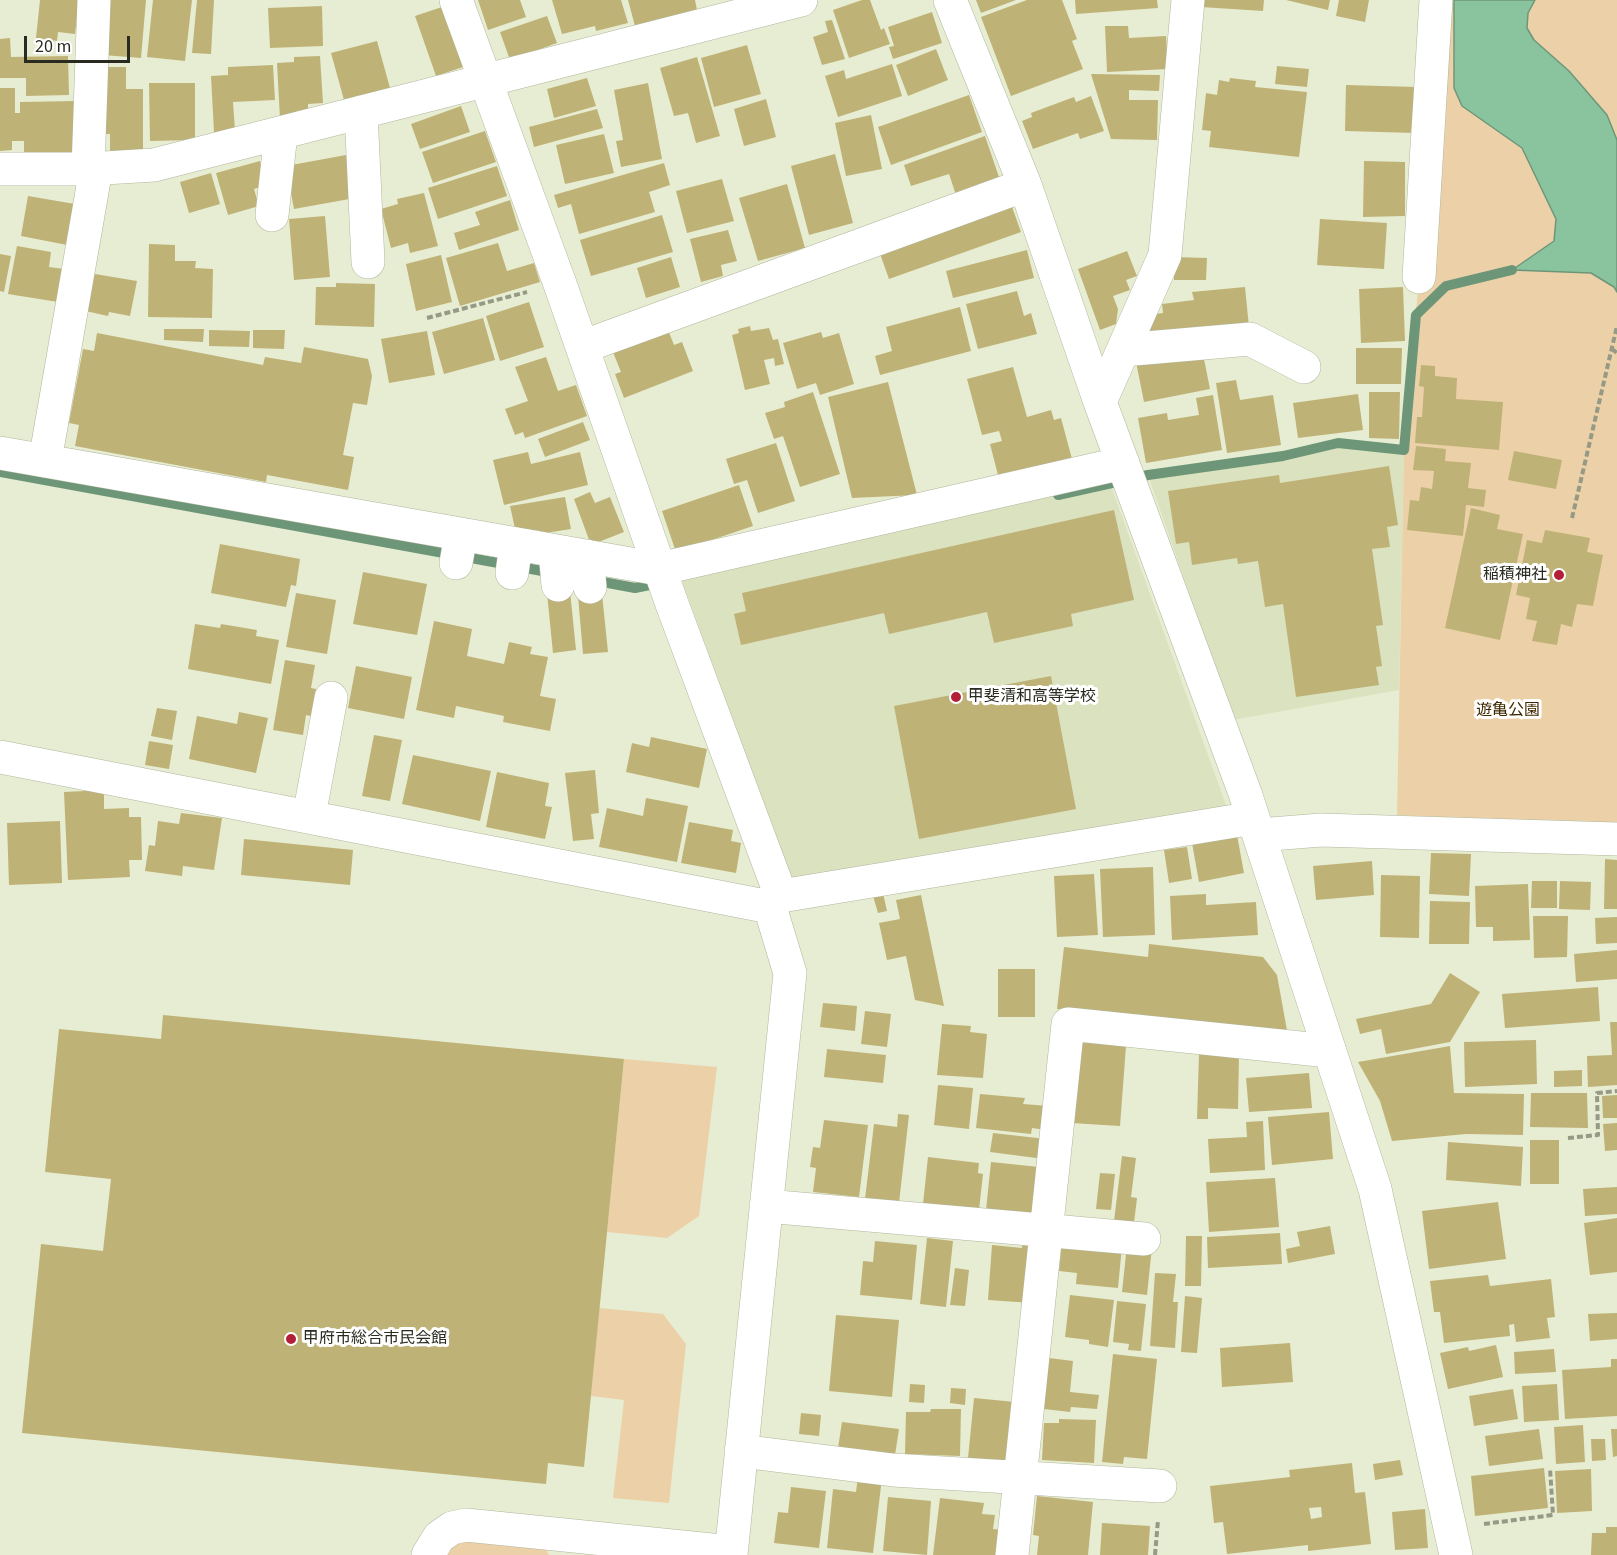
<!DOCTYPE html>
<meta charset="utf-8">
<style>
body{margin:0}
#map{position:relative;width:1617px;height:1555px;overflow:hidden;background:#e7edd2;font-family:"Source Sans 3",sans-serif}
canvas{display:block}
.scale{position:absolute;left:24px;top:36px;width:106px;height:27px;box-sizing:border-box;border:3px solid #292b21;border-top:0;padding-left:8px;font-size:18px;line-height:21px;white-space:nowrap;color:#292b21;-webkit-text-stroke:4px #fff;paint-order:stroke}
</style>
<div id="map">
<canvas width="1617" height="1555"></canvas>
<div class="scale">20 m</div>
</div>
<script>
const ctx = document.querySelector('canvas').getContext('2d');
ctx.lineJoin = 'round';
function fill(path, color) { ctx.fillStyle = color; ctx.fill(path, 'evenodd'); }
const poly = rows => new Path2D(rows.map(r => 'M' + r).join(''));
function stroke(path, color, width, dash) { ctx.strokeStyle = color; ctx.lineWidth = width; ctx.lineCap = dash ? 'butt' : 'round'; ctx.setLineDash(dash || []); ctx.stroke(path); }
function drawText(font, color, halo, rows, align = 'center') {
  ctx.font = font + ' "Source Sans 3","Noto Sans JP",sans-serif'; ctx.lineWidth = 6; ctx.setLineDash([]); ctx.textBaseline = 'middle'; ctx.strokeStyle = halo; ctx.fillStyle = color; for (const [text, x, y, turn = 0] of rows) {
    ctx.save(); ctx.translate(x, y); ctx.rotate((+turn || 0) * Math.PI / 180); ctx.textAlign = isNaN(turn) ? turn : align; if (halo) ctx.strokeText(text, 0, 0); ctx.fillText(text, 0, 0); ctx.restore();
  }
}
const built = poly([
 [1338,443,1404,450,1399,690,1233,720,1148,475,1282,456],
 [1110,483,1230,816,796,893,681,578]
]);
const green = poly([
 [1436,0,1617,0,1617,826,1397,815,1404,450,1419,277],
 [624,1059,717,1067,699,1216,667,1238,607,1232],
 [599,1308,663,1314,686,1344,669,1503,613,1498,624,1400,591,1396],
 [439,1537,545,1548,549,1555,428,1555]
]);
const water = poly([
 [1454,0,1535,0,1528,13,1527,28,1534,40,1569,71,1607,115,1617,140,1617,292,1614,287,1591,273,1512,270,1554,241,1556,219,1522,148,1462,106,1454,88,1454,0]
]);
const stream = poly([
 [0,472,553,573],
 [1058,495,1148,475,1283,456,1338,443,1404,450,1416,315,1446,286,1512,270],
 [592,580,635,588,659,583]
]);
const building = poly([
 [40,0,79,0,75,34,58,32,57,41,36,38],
 [107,0,146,0,141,58,103,55],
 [153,0,192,0,185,61,147,57],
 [197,0,214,0,211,54,192,53],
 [478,0,520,0,526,17,488,30],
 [552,0,621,0,628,23,596,31,595,26,562,34],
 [628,0,695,0,697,10,635,26],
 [862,0,870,0,881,30,884,28,890,44,849,58,833,10],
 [976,0,1016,0,981,13],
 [1027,0,1062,0,1077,39,1072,41,1083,69,1011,96,981,17],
 [1075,0,1157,0,1158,8,1076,14],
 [1202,0,1264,0,1263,11,1201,7],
 [1286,0,1330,0,1328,10],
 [1339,0,1369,0,1365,22,1336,16],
 [322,6,323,46,270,48,268,8],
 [442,7,463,67,436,76,415,16],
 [932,12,942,43,893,59,889,47,894,46,888,27],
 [547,16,557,43,510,60,500,32],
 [832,20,845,59,822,65,813,37,828,32,825,21],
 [1105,26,1128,26,1129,38,1166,36,1168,69,1107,72],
 [10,38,11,57,68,56,69,95,26,96,26,78,0,78,0,39],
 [377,41,390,88,344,100,331,53],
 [747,45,761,94,714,107,701,58],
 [936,49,948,80,908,96,896,65],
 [320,56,323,103,308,104,308,110,296,111,297,118,280,119,277,63,294,62,294,57],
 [697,57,720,136,696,143,688,113,674,116,660,68],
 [892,64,902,96,838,117,825,76,844,70,846,79],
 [273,65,275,100,233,102,235,131,214,132,211,76,228,75,228,67],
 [1277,66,1309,69,1307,87,1275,84],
 [104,67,126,67,126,89,143,89,143,151,110,151,110,134,104,134],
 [1091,74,1160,75,1159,91,1129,90,1129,100,1158,100,1157,140,1111,139],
 [587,78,596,106,554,118,547,89],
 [1230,78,1256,81,1255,87,1307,92,1299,157,1209,147,1211,131,1202,130,1206,93,1217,95,1219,80,1229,82],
 [149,83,195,83,195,140,150,141],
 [648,83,662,159,621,167,616,141,623,140,614,90],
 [1346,85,1417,87,1415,133,1345,131],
 [0,88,15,88,15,113,20,113,20,102,75,101,76,155,24,156,24,141,12,141,12,150,0,151],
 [969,95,982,132,891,165,878,127],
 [1091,96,1104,131,1080,139,1078,133,1033,149,1022,121,1032,117,1031,113,1074,97,1076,102],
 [766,99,776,137,744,146,734,109],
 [461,106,470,132,420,149,411,124],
 [597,109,603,128,534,147,529,127],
 [871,115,882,169,846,176,835,123],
 [485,131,496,162,433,183,422,152],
 [604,134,614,173,565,184,556,145],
 [985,136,1000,180,956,195,949,174,911,186,904,165],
 [835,154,853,223,809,235,791,166],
 [346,155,355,198,294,209,286,166],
 [260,161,267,185,254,189,259,206,228,215,216,173],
 [1364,161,1405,162,1405,216,1363,217],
 [664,163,670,185,649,192,655,212,579,234,571,204,558,208,554,195],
 [497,166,507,196,438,219,428,188],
 [211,173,220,204,189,213,180,182],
 [722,179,734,221,687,233,676,191],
 [787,184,805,248,758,261,739,198],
 [424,193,438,246,410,253,408,243,391,248,381,209,398,204,397,199],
 [28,196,75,204,67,245,21,236],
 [510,200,519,230,459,250,454,233,480,225,475,212],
 [1011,204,1021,232,889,279,879,251],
 [662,215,673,252,591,276,580,240],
 [325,216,330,277,294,280,289,219],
 [1320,219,1387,223,1384,269,1317,265],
 [728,230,737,261,721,265,723,276,701,282,690,239],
 [498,243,507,271,534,263,540,282,460,306,446,258],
 [149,244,175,245,175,261,196,261,195,268,213,269,212,318,148,317],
 [17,246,51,252,49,267,64,269,58,302,8,294],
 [1027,250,1034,278,953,298,946,271],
 [1127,251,1137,276,1126,280,1130,290,1113,296,1118,309,1116,324,1100,330,1078,269],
 [0,254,11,256,4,292,0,291],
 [441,255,452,302,416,311,406,264],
 [671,257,680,287,646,298,637,268],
 [1174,257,1207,258,1206,280,1174,280],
 [89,273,137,281,130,316,109,312,108,316,81,310],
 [336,283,375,284,374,327,315,325,316,287,336,287],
 [1245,287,1249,327,1150,338,1147,315,1163,313,1162,304,1194,300,1192,292],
 [1403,287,1405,341,1361,343,1359,289],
 [1017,291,1024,316,1031,313,1037,334,978,349,966,304],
 [529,302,544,347,500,361,486,316],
 [960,307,971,351,880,375,875,356,892,351,886,327],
 [483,318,495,360,444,374,432,332],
 [750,326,751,331,769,328,773,340,778,339,784,364,775,366,774,358,764,360,770,384,745,390,732,335,739,333,738,329],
 [164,329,204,329,203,342,164,340],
 [209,330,250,331,249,347,209,346],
 [253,330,285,330,284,349,253,348],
 [668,330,674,345,682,342,693,371,624,398,615,374,621,372,613,352],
 [427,331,435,375,389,383,381,339],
 [821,332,823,338,839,333,854,384,820,395,816,383,797,389,783,343],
 [97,333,263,365,265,357,301,363,304,347,368,359,372,376,367,405,353,403,343,455,354,457,348,490,267,475,266,482,75,446,79,425,69,423,83,349,94,351],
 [1356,348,1402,348,1401,384,1356,384],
 [1202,349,1210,389,1144,402,1136,362],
 [546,357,558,391,576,385,587,416,525,438,523,432,515,435,505,409,528,401,515,367],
 [1421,365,1435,366,1435,376,1457,378,1456,399,1503,402,1499,450,1415,443,1417,417,1422,417,1424,387,1419,386],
 [1013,367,1027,417,1051,410,1054,420,1061,418,1072,459,999,479,990,444,1002,441,999,431,982,435,967,379],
 [1236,380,1240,400,1273,395,1281,445,1227,453,1216,383],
 [888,382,917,495,852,498,828,397],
 [813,392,840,474,800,487,783,436,774,439,765,413,785,407,784,402],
 [1369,392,1400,392,1399,439,1369,438],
 [1358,394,1363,430,1298,438,1293,403],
 [1213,395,1222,450,1146,463,1138,418,1167,413,1168,420,1199,415,1196,398],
 [583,422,590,440,545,457,538,439],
 [776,443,795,501,758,513,747,480,734,484,726,459],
 [1416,446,1446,449,1445,461,1471,463,1468,488,1486,490,1484,507,1466,505,1463,536,1407,530,1410,500,1419,501,1421,487,1432,489,1434,471,1413,470],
 [1514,451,1562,460,1556,489,1508,480],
 [528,452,531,464,580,452,588,485,504,505,493,460],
 [1389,466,1398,525,1387,527,1390,547,1372,549,1383,625,1376,626,1382,666,1376,667,1379,685,1296,697,1283,604,1265,607,1258,561,1238,564,1237,558,1192,565,1189,542,1176,544,1168,491,1279,475,1280,483],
 [739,485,753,526,676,552,662,511],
 [590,492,595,503,610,497,624,532,591,545,574,499],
 [565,497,571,529,539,534,538,530,516,533,510,506],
 [1471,508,1500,515,1497,529,1523,534,1500,640,1445,628],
 [1114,510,1134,600,1071,614,1073,626,994,643,987,612,889,634,884,613,741,645,734,614,746,611,742,593],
 [1545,530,1590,538,1587,552,1603,555,1593,606,1577,604,1572,627,1561,624,1557,645,1532,641,1537,621,1526,619,1530,598,1516,595,1527,540,1542,543],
 [220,544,300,559,296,586,291,585,286,607,211,593],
 [363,572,427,584,417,635,353,624],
 [570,591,576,650,553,653,547,593],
 [296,593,336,600,327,654,286,647],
 [602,594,608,652,583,654,578,596],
 [434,621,472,629,467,656,504,664,509,642,532,647,530,654,548,657,540,696,556,699,550,731,503,722,504,716,456,706,454,718,416,710],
 [195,624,220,628,221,624,257,630,256,636,279,640,271,684,188,669],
 [285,660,315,665,311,688,316,689,311,716,306,715,303,735,273,730],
 [356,666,412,677,404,719,348,708],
 [1051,676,1076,809,919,839,894,706],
 [157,708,177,711,172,740,151,736],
 [239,712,268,718,256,773,189,759,197,716,237,724],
 [374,735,402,740,390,801,362,796],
 [651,737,707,749,699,788,626,772,632,743,649,747],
 [149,741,173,745,169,769,145,765],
 [413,755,491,771,480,821,402,804],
 [595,770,599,813,591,814,594,839,573,841,565,773],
 [497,772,549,783,545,806,552,807,545,839,486,827],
 [104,790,104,809,129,808,129,817,141,817,142,860,129,860,130,877,68,880,64,792],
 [646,798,688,806,677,862,599,847,607,808,643,816],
 [181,813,222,818,214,870,183,866,182,876,145,871,149,845,155,846,158,821,179,824],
 [60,821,62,883,9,885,7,823],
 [689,822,733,830,731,841,741,843,736,873,681,863],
 [1237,835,1244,873,1199,882,1192,843],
 [244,839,353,850,350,885,241,875],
 [1187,847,1192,879,1169,883,1164,850],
 [1431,853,1471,854,1469,896,1429,894],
 [1605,859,1617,860,1617,909,1604,909],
 [1372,861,1374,895,1316,900,1313,866],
 [1153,867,1155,935,1103,937,1100,869],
 [1094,874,1098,935,1057,937,1054,876],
 [1381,875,1420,876,1419,938,1380,937],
 [1532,881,1557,881,1557,908,1531,908],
 [1560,881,1591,882,1590,910,1559,909],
 [1528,884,1530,940,1493,941,1493,927,1476,927,1475,886],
 [883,893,887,911,878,913,873,896],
 [1206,894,1206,905,1256,902,1258,935,1172,940,1170,896],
 [921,895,944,1006,915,1000,906,956,887,960,879,923,900,919,896,900],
 [1430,901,1470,902,1469,944,1429,944],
 [1533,916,1568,916,1567,957,1534,958],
 [1617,917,1617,943,1596,944,1595,918],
 [1149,944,1263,957,1277,975,1288,1036,1057,1009,1064,947,1148,957],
 [1617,950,1617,979,1576,982,1574,954],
 [998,969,1035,969,1035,1017,998,1017],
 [1450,973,1480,992,1450,1042,1386,1054,1381,1029,1360,1034,1356,1019,1431,1004],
 [1598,987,1600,1021,1505,1028,1502,994],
 [823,1003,857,1006,855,1031,820,1027],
 [865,1011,891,1014,887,1047,861,1044],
 [163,1015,624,1059,584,1467,548,1463,546,1484,22,1433,41,1244,103,1251,111,1179,45,1172,59,1029,161,1039],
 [1610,1022,1617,1022,1617,1085,1588,1087,1587,1056,1612,1055],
 [942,1024,971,1026,970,1032,987,1034,983,1078,937,1075],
 [1536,1040,1537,1084,1465,1087,1464,1042],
 [1077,1042,1126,1046,1120,1126,1071,1123],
 [1450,1046,1454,1093,1524,1094,1523,1135,1466,1134,1392,1141,1380,1101,1358,1062],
 [827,1049,886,1055,883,1083,824,1077],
 [1199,1054,1239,1055,1238,1109,1208,1108,1208,1119,1197,1119],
 [1582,1070,1582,1086,1554,1087,1554,1071],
 [1309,1073,1312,1108,1249,1112,1246,1078],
 [938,1085,973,1088,969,1129,934,1125],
 [1531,1093,1587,1093,1588,1128,1530,1127],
 [980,1094,1025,1098,1023,1104,1049,1106,1046,1130,1032,1128,1031,1134,976,1128],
 [1617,1095,1617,1118,1603,1118,1602,1096],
 [1329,1112,1333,1159,1272,1165,1268,1117],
 [898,1114,909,1115,899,1203,865,1199,874,1124,897,1127],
 [824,1120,868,1125,859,1197,813,1192,816,1168,810,1167,813,1147,820,1148],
 [1263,1121,1265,1170,1210,1173,1208,1139,1247,1137,1246,1122],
 [1617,1123,1617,1150,1605,1151,1603,1124],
 [993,1133,1046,1139,1044,1159,990,1152],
 [1530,1140,1559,1140,1559,1184,1530,1184],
 [1448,1142,1523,1147,1521,1186,1446,1180],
 [1122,1156,1136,1158,1131,1197,1137,1198,1134,1223,1114,1221],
 [928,1157,979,1163,978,1173,983,1174,979,1210,923,1204],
 [991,1162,1039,1167,1034,1215,986,1210],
 [1100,1173,1115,1174,1111,1210,1096,1209],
 [1275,1178,1279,1227,1209,1232,1206,1182],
 [1617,1187,1617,1214,1585,1216,1583,1189],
 [1498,1202,1506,1259,1429,1269,1422,1211],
 [1617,1218,1617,1272,1590,1275,1584,1223],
 [1330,1226,1335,1254,1288,1263,1286,1249,1300,1246,1297,1232],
 [1280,1233,1282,1264,1208,1268,1207,1237],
 [1186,1236,1202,1236,1201,1286,1185,1286],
 [927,1238,953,1241,946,1307,920,1304],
 [1023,1239,1037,1240,1032,1303,988,1300,992,1245,1022,1248],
 [875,1241,917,1245,912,1300,860,1295,863,1261,873,1262],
 [1062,1241,1122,1246,1118,1288,1076,1284,1077,1273,1059,1271],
 [1127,1245,1152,1247,1147,1295,1122,1292],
 [955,1268,969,1270,965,1306,950,1305],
 [1155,1273,1176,1274,1173,1302,1178,1302,1175,1348,1150,1346],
 [1488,1275,1490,1286,1551,1279,1555,1317,1547,1318,1550,1338,1516,1342,1514,1324,1509,1325,1510,1336,1444,1343,1440,1312,1434,1312,1430,1281],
 [1070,1295,1114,1300,1108,1347,1089,1344,1089,1340,1065,1337],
 [1185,1296,1202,1298,1197,1353,1181,1352],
 [1117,1301,1146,1304,1141,1351,1128,1350,1129,1344,1113,1342],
 [1617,1313,1617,1339,1590,1341,1588,1314],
 [836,1315,899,1320,892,1397,829,1391],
 [1290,1343,1293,1382,1222,1387,1220,1348],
 [1496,1345,1503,1377,1448,1389,1440,1353,1468,1347,1469,1351],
 [1554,1349,1556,1372,1515,1374,1514,1352],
 [1113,1354,1157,1359,1147,1459,1124,1457,1123,1464,1102,1462],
 [1049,1358,1073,1361,1070,1392,1099,1395,1097,1409,1071,1407,1070,1412,1044,1409],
 [1611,1359,1617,1359,1617,1416,1565,1419,1562,1370,1611,1367],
 [910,1384,925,1385,924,1403,909,1402],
 [1557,1384,1559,1420,1524,1422,1522,1386],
 [951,1388,966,1389,965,1405,950,1403],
 [1513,1389,1518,1419,1474,1426,1469,1396],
 [974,1398,1015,1402,1009,1462,968,1458],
 [931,1409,961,1409,960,1456,905,1454,906,1412,930,1412],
 [801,1413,821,1415,819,1436,799,1434],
 [1059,1419,1096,1420,1094,1463,1042,1460,1044,1423,1059,1423],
 [842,1422,899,1429,895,1455,838,1448],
 [1583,1425,1585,1462,1556,1464,1554,1427],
 [1539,1429,1543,1459,1489,1466,1485,1436],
 [1611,1429,1617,1429,1617,1456,1613,1457],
 [1591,1439,1605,1439,1606,1460,1592,1461],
 [1400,1460,1403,1475,1375,1480,1373,1464],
 [1352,1463,1355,1493,1365,1492,1371,1544,1308,1551,1308,1545,1227,1554,1223,1522,1214,1523,1210,1486,1290,1477,1289,1470],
 [1321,1507,1322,1517,1311,1519,1309,1508],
 [1544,1468,1548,1508,1475,1516,1471,1476],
 [1591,1469,1592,1511,1557,1513,1555,1471],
 [858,1476,882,1478,873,1553,827,1548,833,1489,856,1492],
 [791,1487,826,1491,819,1548,774,1543,778,1512,788,1513],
 [1037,1496,1093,1502,1088,1555,1037,1555,1039,1536,1033,1535],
 [888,1497,931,1501,927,1555,883,1551],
 [940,1498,984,1503,982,1514,995,1515,993,1529,1003,1530,1000,1555,933,1555],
 [1425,1509,1428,1548,1395,1550,1392,1512],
 [1102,1523,1150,1526,1148,1555,1100,1555],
 [1606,1527,1617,1527,1617,1555,1591,1555,1592,1533,1606,1533]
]);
const path = poly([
 [427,318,527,292],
 [1612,349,1617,353],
 [1572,518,1617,326],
 [1568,1138,1598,1135,1597,1093,1617,1091],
 [1484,1524,1553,1515,1550,1468],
 [1155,1555,1158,1520]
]);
const minor = poly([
 [456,0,560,284,672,604,781,896,770,907],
 [950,0,1025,185,1100,402,1245,793,1375,1189,1456,1555],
 [361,112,368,262],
 [0,169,88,169,154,165,801,0],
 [88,169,94,0],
 [272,215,281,133],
 [1419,277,1436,0],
 [582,347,1025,185],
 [1123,350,1250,339,1304,367],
 [1100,402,1165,255,1188,0],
 [0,453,659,569,1123,463],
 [45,461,96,169],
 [555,551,558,585],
 [587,556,590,587],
 [456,563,461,534],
 [512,573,516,544],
 [0,757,770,907,790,973,731,1555],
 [309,816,331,698],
 [1259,835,1321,830,1617,839],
 [781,896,1253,818],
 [766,1206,1144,1239],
 [741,1451,893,1470,1160,1486],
 [428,1555,439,1537,452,1528,466,1525,731,1552],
 [1012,1555,1068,1024,1329,1051]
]);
const markers = [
 [1559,575,6,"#b21f37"],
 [956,697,6,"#b21f37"],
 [291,1339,6,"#b21f37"]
];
const poiNames = [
 ["稲積神社",1547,575,"right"],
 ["甲斐清和高等学校",968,697],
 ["甲府市総合市民会館",303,1339]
];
const parkNames = [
 ["遊亀公園",1508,711]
];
fill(built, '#dbe2c0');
fill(green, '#ecd1a8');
fill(water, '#8ac49f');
stroke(water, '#6d9679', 1.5);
stroke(stream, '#6d9679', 10);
fill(building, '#bfb276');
stroke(minor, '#b0b69c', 34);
stroke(path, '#959985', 4, [6, 3]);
stroke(minor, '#fff', 33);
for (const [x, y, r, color] of markers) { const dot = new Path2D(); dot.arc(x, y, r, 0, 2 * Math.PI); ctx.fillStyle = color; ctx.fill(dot); stroke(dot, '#fff', 2); }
drawText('16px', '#292b21', '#fff', poiNames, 'left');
drawText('16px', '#402900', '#fff', parkNames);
</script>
